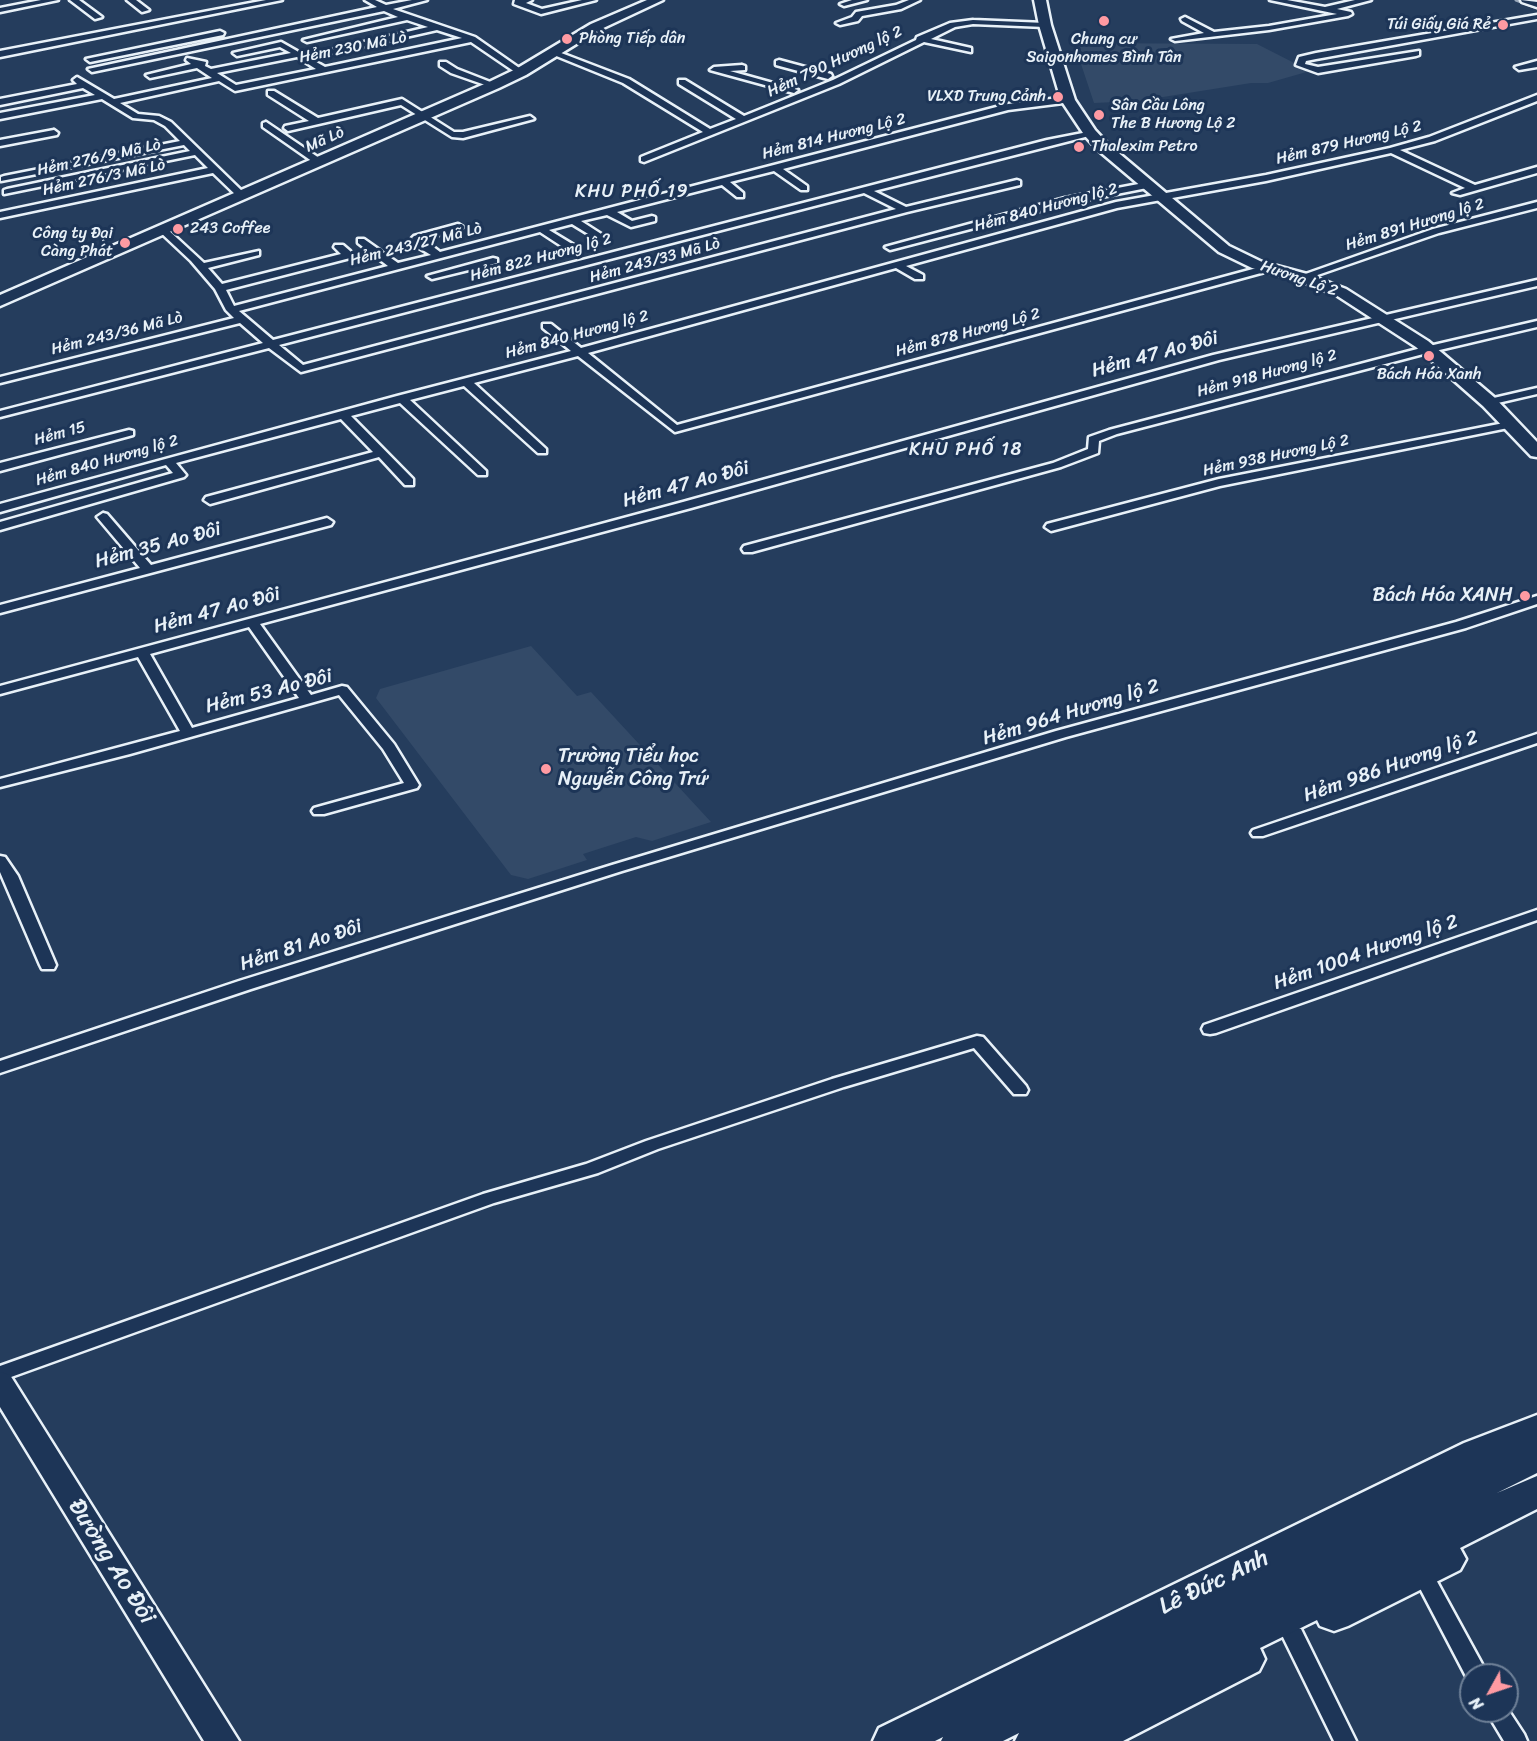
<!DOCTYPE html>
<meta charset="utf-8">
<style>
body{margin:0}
#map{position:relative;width:1537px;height:1741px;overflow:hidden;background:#253d5d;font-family:Sriracha,sans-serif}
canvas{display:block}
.north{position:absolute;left:1459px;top:1663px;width:60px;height:60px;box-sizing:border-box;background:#1d3557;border:2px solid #6e8097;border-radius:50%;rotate:230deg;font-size:16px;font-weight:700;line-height:24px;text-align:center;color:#e8f1f8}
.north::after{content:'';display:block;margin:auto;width:21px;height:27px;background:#ff9aa2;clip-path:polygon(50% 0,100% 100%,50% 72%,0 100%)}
</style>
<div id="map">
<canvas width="1537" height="1741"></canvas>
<div class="north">N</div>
</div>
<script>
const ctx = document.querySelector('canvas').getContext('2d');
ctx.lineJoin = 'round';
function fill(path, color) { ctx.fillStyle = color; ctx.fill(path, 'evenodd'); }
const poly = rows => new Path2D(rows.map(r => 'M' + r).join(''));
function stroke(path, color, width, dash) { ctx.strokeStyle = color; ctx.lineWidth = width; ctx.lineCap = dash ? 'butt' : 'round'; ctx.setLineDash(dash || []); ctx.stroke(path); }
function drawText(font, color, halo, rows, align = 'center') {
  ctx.font = font + ' Sriracha,sans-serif'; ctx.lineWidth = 6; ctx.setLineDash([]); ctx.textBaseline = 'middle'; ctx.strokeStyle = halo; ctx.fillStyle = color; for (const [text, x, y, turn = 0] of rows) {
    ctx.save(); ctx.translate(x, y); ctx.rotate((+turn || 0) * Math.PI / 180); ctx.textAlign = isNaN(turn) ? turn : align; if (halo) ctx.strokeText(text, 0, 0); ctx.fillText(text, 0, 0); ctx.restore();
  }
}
const built = poly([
 [1074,43,1257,44,1310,71,1268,83,1251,83,1138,101,1094,103],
 [531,646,577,696,591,692,711,822,652,841,636,837,583,854,587,860,528,879,511,875,376,698,380,689]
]);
const stream = poly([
 [1516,0,1537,8]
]);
const street = poly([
 [41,0,58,0,0,12,0,8,41,0],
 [70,0,79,0,102,17,95,19,70,0],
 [127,0,136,0,149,10,142,12,127,0],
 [266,0,282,0,0,57,0,51,266,0],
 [365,0,375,0,386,5,412,0,427,0,393,9,475,37,525,72,518,74,471,42,235,91,219,81,120,103,138,114,159,116,171,122,244,193,244,197,238,197,213,173,0,218,0,212,208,168,195,155,4,194,4,190,7,189,190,151,184,145,1,181,1,177,4,176,180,141,165,126,154,120,133,118,102,99,0,119,0,113,95,95,83,88,0,105,0,99,77,84,73,80,77,77,114,99,212,78,197,68,150,78,146,75,191,64,186,60,187,58,206,62,205,66,211,69,291,53,280,47,237,56,233,53,281,42,325,67,462,38,437,30,326,55,322,52,428,27,407,20,307,42,303,40,398,17,384,11,92,72,88,69,377,7,365,0],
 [297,57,316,69,236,85,217,73,297,57],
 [515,0,532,0,526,3,542,9,582,0,596,0,541,14,514,4,515,0],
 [852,0,867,0,844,6,840,4,852,0],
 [909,0,920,0,901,9,862,16,858,21,840,25,836,23,852,17,856,12,896,5,909,0],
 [1270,0,1287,0,1325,7,1355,0,1371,0,1337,9,1351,12,1352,14,1348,16,1269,30,1175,41,1171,39,1204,33,1182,21,1181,19,1185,17,1214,32,1269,26,1337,14,1270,0],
 [1521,0,1537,2,1537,7,1522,2,1521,0],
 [1537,15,1537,19,1316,59,1306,61,1305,64,1318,67,1419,51,1419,55,1416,56,1318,73,1296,65,1299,57,1316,53,1537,15],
 [973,20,1045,23,1049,25,1045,27,973,24,955,27,931,39,971,48,971,52,924,42,839,84,644,162,641,161,641,157,703,132,623,83,549,53,556,51,629,79,710,129,736,119,679,84,679,80,685,80,744,116,833,80,916,40,917,37,950,23,973,20],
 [220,31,224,33,223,35,90,62,86,59,220,31],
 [779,60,831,74,832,76,828,79,776,65,776,61,779,60],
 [1537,61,1537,67,1519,70,1515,67,1537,61],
 [440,62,446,62,457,69,498,85,491,87,451,73,440,66,440,62],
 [742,65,745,66,745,70,730,71,798,90,794,93,710,70,714,67,742,65],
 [268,91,274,91,318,118,402,99,454,132,463,132,530,116,534,119,463,138,452,137,401,105,288,131,284,128,285,126,309,121,268,95,268,91],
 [1537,95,1537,101,1435,141,1400,150,1475,185,1537,167,1537,173,1460,195,1452,193,1465,188,1391,153,1266,181,1117,208,906,266,923,275,923,279,915,279,896,268,588,353,677,425,1264,266,1272,266,1272,270,675,432,578,356,474,383,546,449,546,453,538,453,464,386,410,400,486,471,486,475,478,475,400,403,351,416,413,479,413,485,405,485,379,457,210,504,204,500,206,497,373,452,341,419,176,463,186,475,184,477,0,530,0,522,173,473,166,465,0,512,0,504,397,396,571,351,543,328,543,324,551,324,581,348,1116,202,1266,175,1390,148,1429,137,1537,95],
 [1068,97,1071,98,1071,102,1008,110,783,169,807,186,807,190,801,190,774,171,730,182,743,193,743,197,737,197,722,185,617,212,632,221,652,216,655,217,655,221,631,227,607,215,581,221,609,239,609,243,603,243,572,224,549,230,577,247,577,251,569,251,540,232,239,311,273,340,1047,140,1093,131,1093,135,874,191,906,207,1017,180,1020,181,1020,185,907,212,301,372,269,348,0,417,0,411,263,343,240,323,0,383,0,377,234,318,226,310,215,289,191,261,159,231,159,227,165,227,204,263,259,251,259,255,208,268,222,284,341,254,334,247,335,245,343,245,350,251,350,258,226,290,234,306,388,266,358,243,358,239,364,239,398,263,431,255,416,246,412,238,414,236,458,224,463,227,461,229,423,239,440,252,1008,104,1068,97],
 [864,193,896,209,303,365,279,345,864,193],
 [266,122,322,160,322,164,316,164,263,127,263,123,266,122],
 [54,130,58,133,57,135,0,146,0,140,54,130],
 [1149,182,1152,183,1152,187,1066,204,890,250,885,247,1065,198,1149,182],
 [1537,202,1537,208,1439,233,1306,279,1297,277,1433,229,1537,202],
 [493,258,497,259,497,263,432,279,427,276,493,258],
 [1537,280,1537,286,1219,360,691,508,260,624,311,695,342,686,347,687,394,744,419,785,417,788,324,814,314,814,312,811,314,808,404,783,383,749,339,695,130,754,0,787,0,779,180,731,138,657,0,694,0,686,683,502,1213,355,1537,280],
 [249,627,299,698,192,728,150,654,249,627],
 [1537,321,1537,327,1431,352,1117,434,1099,441,1098,453,1061,467,752,552,744,552,742,549,744,546,1053,463,1088,449,1089,437,1109,430,1425,347,1537,321],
 [1537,388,1537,394,1489,405,1483,402,1485,400,1537,388],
 [1509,422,1513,423,1513,427,1220,486,1051,531,1045,527,1047,524,1219,479,1509,422],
 [129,430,133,431,133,435,0,471,0,463,129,430],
 [103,513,107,514,151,565,327,518,333,522,331,525,0,613,0,605,140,568,97,517,103,513],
 [1537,596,1537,604,1466,628,1066,737,622,871,251,989,0,1073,0,1061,239,981,612,865,1056,731,1456,622,1537,596],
 [1537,734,1537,743,1263,836,1253,836,1251,833,1253,830,1537,734],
 [0,856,5,857,18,876,56,965,54,969,42,969,40,965,0,872,0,856],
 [1537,910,1537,920,1216,1033,1210,1034,1204,1033,1202,1029,1204,1025,1537,910],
 [977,1036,983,1037,1026,1086,1028,1090,1026,1094,1014,1094,974,1048,844,1087,658,1149,598,1173,494,1203,0,1381,0,1366,483,1194,586,1164,646,1141,832,1079,977,1036],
 [1421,1562,1428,1565,1488,1675,1471,1675,1469,1682,1411,1571,1414,1565,1421,1562],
 [1293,1626,1301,1629,1356,1741,1334,1741,1282,1635,1285,1629,1293,1626],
 [1507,1708,1524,1734,1527,1741,1504,1741,1486,1711,1507,1711,1507,1708]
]);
const secondary = poly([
 [647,0,663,0,599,30,526,75,499,88,0,306,0,295,489,82,516,69,591,24,647,0],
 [1034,0,1046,0,1051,25,1075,100,1095,130,1108,144,1229,246,1262,262,1307,274,1346,289,1428,341,1495,398,1537,442,1537,457,1531,456,1483,406,1416,347,1336,295,1297,280,1252,268,1219,252,1098,150,1085,136,1061,100,1039,25,1034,0],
 [0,1372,10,1375,239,1741,204,1741,0,1407,0,1372]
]);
const highway = poly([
 [1537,1415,1537,1473,1497,1493,1537,1476,1537,1509,1460,1548,1466,1559,1460,1570,1348,1626,1334,1631,1320,1626,1317,1620,1260,1648,1265,1659,1259,1671,1123,1741,1015,1741,1019,1733,1003,1741,941,1741,943,1737,935,1741,873,1741,879,1728,1464,1443,1537,1415]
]);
const markers = [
 [1104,21,6,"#ff9aa2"],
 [1503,25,6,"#ff9aa2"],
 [567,39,6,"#ff9aa2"],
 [1058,97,6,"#ff9aa2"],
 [1099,115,6,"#ff9aa2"],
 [1079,147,6,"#ff9aa2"],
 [178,229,6,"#ff9aa2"],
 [125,243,6,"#ff9aa2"],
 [1429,356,6,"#ff9aa2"],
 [1525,596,6,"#ff9aa2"],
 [546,769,6,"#ff9aa2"]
];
const farPoinames = [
 ["Túi Giấy Giá Rẻ",1491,25,"right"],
 ["Phòng Tiếp dân",579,39],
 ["Chung cư",1104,40,"center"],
 ["Saigonhomes Bình Tân",1104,58,"center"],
 ["VLXD Trung Cảnh",1046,97,"right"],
 ["Sân Cầu Lông",1111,106],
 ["The B Hương Lộ 2",1111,124],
 ["Thalexim Petro",1091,147],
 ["243 Coffee",190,229],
 ["Công ty Đại",113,234,"right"],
 ["Càng Phát",113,252,"right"],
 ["Bách Hóa Xanh",1429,375,"center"]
];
const farStreetnames = [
 ["Hẻm 230 Mã Lò",353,48,-11],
 ["Hẻm 790 Hương lộ 2",835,62,-25],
 ["Hẻm 814 Hương Lộ 2",834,137,-14],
 ["Mã Lò",325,140,-24],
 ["Hẻm 879 Hương Lộ 2",1349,143,-13],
 ["Hẻm 276/9 Mã Lò",99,158,-12],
 ["Hẻm 276/3 Mã Lò",104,178,-12],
 ["Hẻm 840 Hương lộ 2",1046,208,-15],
 ["Hẻm 891 Hương lộ 2",1415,225,-17],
 ["Hẻm 243/27 Mã Lò",416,245,-14],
 ["Hẻm 822 Hương lộ 2",541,258,-15],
 ["Hẻm 243/33 Mã Lò",655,261,-15],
 ["Hương Lộ 2",1299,279,19],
 ["Hẻm 878 Hương Lộ 2",968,333,-15],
 ["Hẻm 243/36 Mã Lò",117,334,-14],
 ["Hẻm 840 Hương lộ 2",577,335,-15],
 ["Hẻm 918 Hương lộ 2",1267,374,-15],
 ["Hẻm 15",60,434,-15],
 ["Hẻm 938 Hương Lộ 2",1276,456,-12],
 ["Hẻm 840 Hương lộ 2",107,461,-16]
];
const farNeighbourhoodnames = [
 ["KHU PHỐ 19",632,192],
 ["KHU PHỐ 18",966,450]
];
const streetNames = [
 ["Hẻm 47 Ao Đôi",1155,355,-15],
 ["Hẻm 47 Ao Đôi",686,485,-15],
 ["Hẻm 35 Ao Đôi",158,546,-15],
 ["Hẻm 47 Ao Đôi",217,611,-15],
 ["Hẻm 53 Ao Đôi",269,692,-14],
 ["Hẻm 964 Hương lộ 2",1071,713,-17],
 ["Hẻm 986 Hương lộ 2",1391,767,-19],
 ["Hẻm 81 Ao Đôi",301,946,-18],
 ["Hẻm 1004 Hương lộ 2",1366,953,-19]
];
const poiNames = [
 ["Bách Hóa XANH",1513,596],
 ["Trường Tiểu học",558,757,"left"],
 ["Nguyễn Công Trứ",558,780,"left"]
];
const nearStreetnames = [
 ["Đường Ao Đôi",111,1562,58],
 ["Lê Đức Anh",1214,1583,-26]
];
fill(built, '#334a68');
stroke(stream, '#99a8ba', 3);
stroke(street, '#e8f1f8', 5);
stroke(secondary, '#e8f1f8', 5);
stroke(highway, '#e8f1f8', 5);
fill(street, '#1d3557');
fill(secondary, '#1d3557');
fill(highway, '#1d3557');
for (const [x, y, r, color] of markers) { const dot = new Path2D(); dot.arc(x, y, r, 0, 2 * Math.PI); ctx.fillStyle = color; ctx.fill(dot); stroke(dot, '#1d3557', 2); }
drawText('16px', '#e8f1f8', '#1d3557', farPoinames, 'left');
drawText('16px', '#e8f1f8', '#1d3557', farStreetnames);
ctx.letterSpacing = '1.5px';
drawText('18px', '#e8f1f8', '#1d3557', farNeighbourhoodnames);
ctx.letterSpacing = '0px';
drawText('20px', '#e8f1f8', '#1d3557', streetNames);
drawText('20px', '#e8f1f8', '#1d3557', poiNames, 'right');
drawText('24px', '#e8f1f8', '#1d3557', nearStreetnames);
</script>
